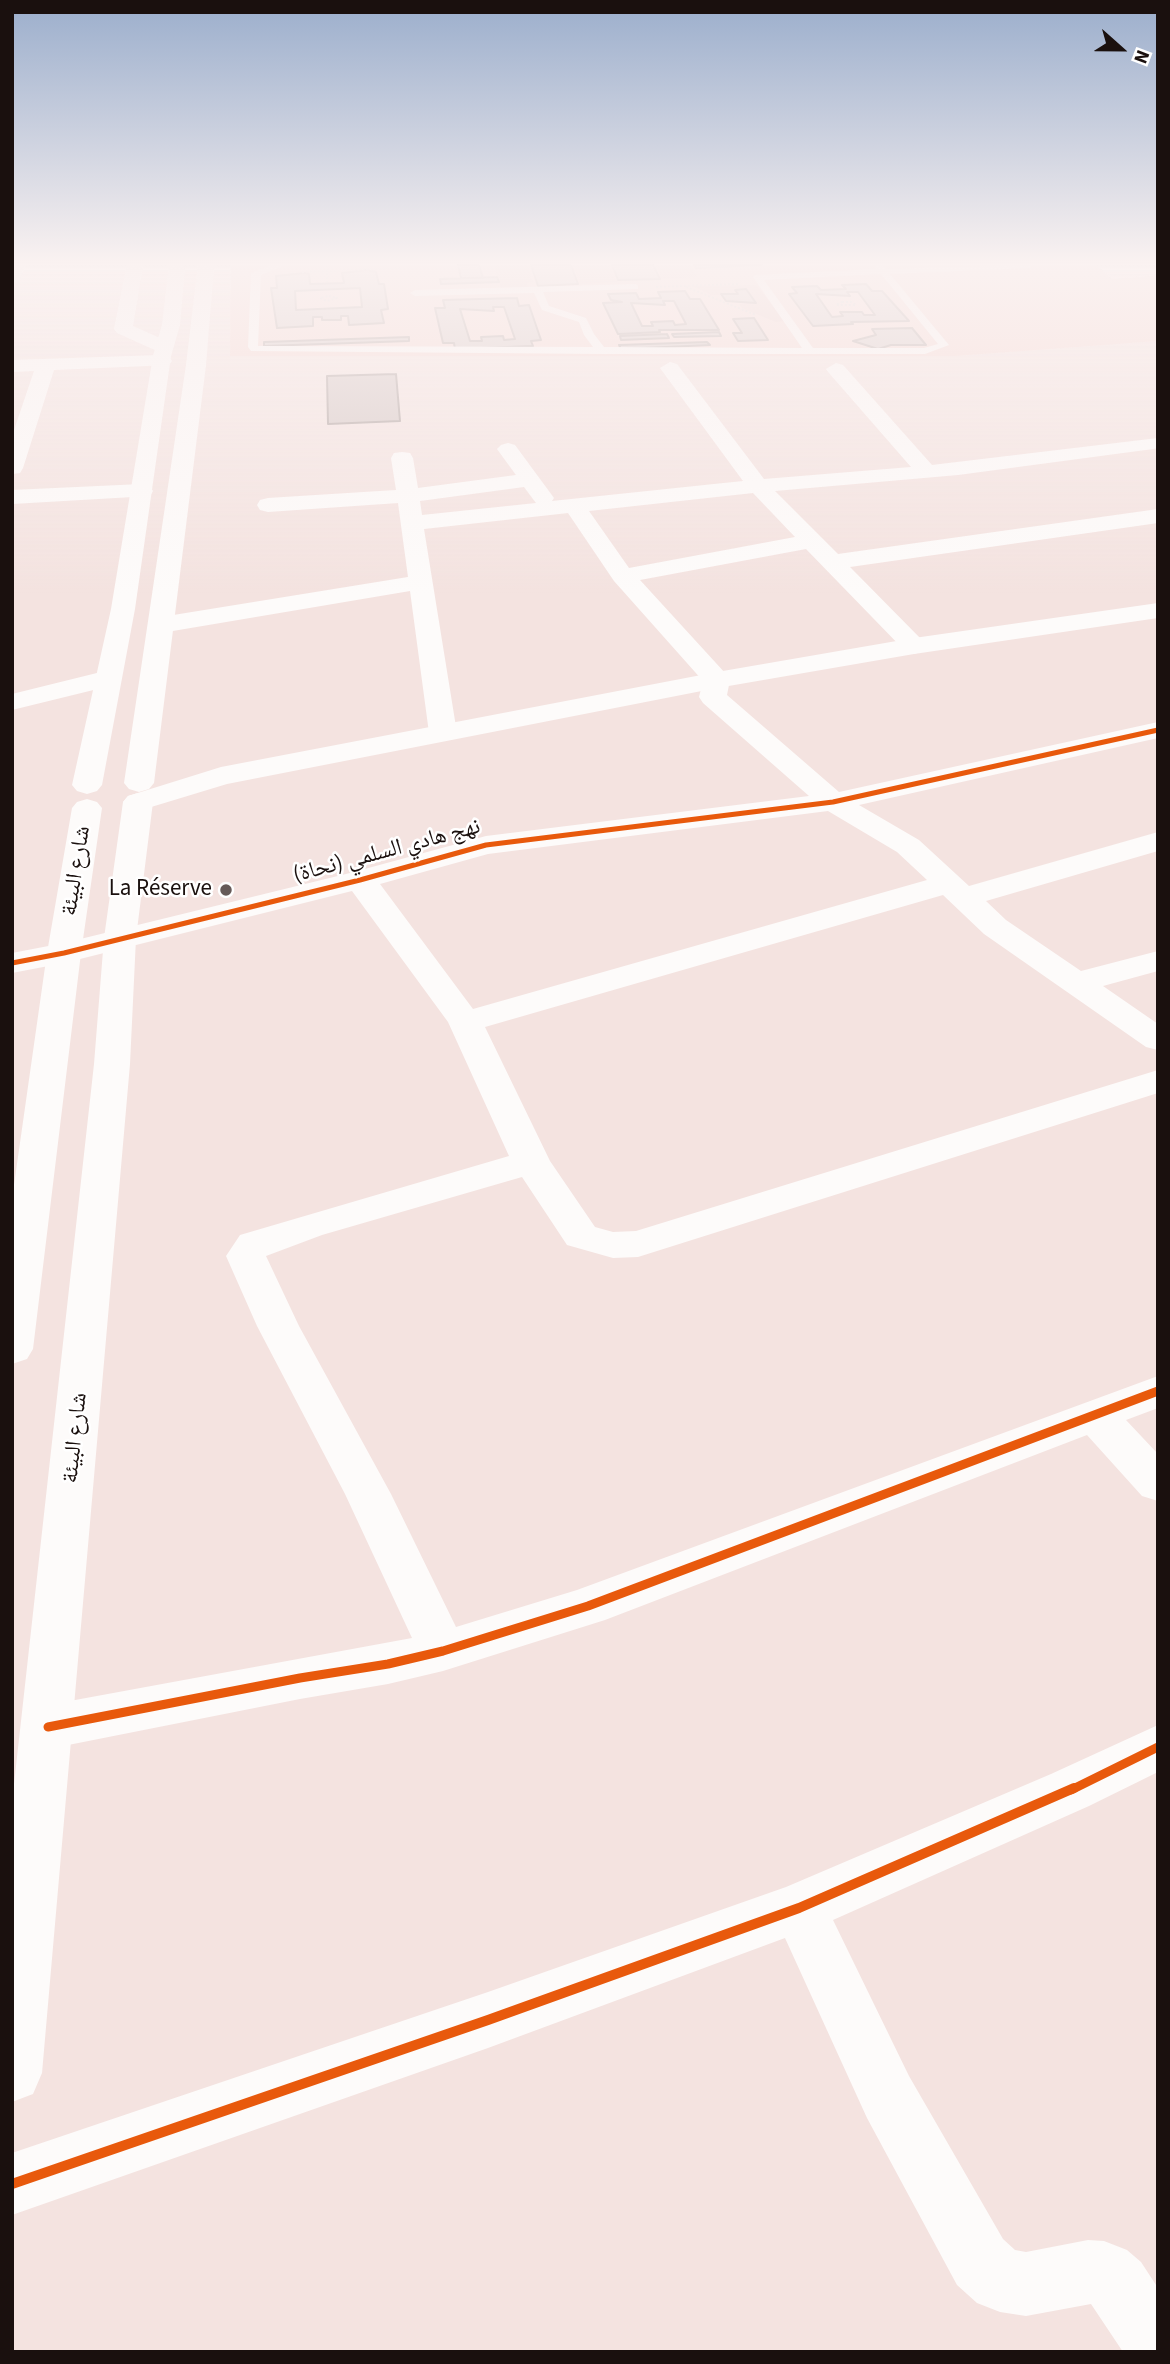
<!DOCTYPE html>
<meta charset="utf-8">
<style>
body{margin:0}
#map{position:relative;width:1170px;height:2364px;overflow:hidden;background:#f4e3e0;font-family:"Source Sans 3",sans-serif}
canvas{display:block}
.frame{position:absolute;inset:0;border:14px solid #1a100e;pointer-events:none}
.north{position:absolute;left:1086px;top:14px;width:70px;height:70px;-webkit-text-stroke:5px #fff;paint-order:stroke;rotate:111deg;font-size:19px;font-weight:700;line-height:28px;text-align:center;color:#1a100e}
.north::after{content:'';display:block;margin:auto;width:24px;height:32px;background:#1a100e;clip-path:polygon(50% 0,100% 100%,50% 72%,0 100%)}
</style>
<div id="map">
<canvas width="1170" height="2364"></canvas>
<div class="frame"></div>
<div class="north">N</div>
</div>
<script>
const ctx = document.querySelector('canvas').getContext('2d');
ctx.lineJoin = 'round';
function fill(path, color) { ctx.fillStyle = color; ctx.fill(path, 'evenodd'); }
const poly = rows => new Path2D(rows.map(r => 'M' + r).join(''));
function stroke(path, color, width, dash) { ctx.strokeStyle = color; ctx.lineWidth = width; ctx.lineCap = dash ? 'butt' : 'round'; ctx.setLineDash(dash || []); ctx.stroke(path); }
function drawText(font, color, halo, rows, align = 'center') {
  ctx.font = font + ' "Source Sans 3","Noto Naskh Arabic",sans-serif'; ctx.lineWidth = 5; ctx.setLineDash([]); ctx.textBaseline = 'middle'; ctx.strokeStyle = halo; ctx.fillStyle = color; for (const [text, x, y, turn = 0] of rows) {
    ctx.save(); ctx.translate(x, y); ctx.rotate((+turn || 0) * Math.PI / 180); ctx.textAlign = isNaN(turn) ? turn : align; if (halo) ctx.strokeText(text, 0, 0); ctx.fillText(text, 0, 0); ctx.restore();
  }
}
const built = poly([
 [231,265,1096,265,1112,279,1158,275,1158,341,955,356,230,356]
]);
const green = poly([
 [494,265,527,265,533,282,527,283,528,287,501,288],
 [573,265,609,265,617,282,580,284],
 [655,265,691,265,698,277,662,279],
 [756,285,785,321,776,322,742,308,739,304,755,303,745,289,736,290,738,294,711,295,693,286]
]);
const building = poly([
 [458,265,479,265,483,278,461,278,458,265],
 [531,265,571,265,578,284,538,286,531,265],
 [612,265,653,265,660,279,618,280,612,265],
 [694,265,762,265,696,268,694,265],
 [367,270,376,272,379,284,384,284,388,309,381,310,384,323,349,325,348,316,341,316,341,320,322,320,322,317,313,317,313,326,277,328,271,288,277,288,276,276,305,273,309,274,310,284,344,283,342,273,367,270],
 [360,288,362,307,296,310,295,291,360,288],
 [497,277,499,282,441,284,440,279,497,277],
 [866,284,872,291,882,291,909,321,851,322,853,324,813,326,789,294,797,293,792,287,817,286,821,290,846,289,842,285,866,284],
 [847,292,858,292,875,315,864,315,862,312,840,312,843,316,832,317,816,294,850,296,847,292],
 [746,289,756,303,726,301,721,294,738,294,735,290,746,289],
 [685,291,690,299,700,299,719,330,659,330,660,332,618,334,603,303,622,302,611,300,608,294,636,293,639,299,661,298,658,292,685,291],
 [663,301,674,301,686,324,675,325,673,321,651,322,653,326,642,326,631,303,665,305,663,301],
 [517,298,519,306,529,305,541,340,531,341,533,346,455,349,454,343,443,343,435,308,445,308,443,300,517,298],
 [493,307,504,307,515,339,504,340,503,336,481,337,482,341,470,341,460,309,494,311,493,307],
 [754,318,768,340,738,341,733,333,742,333,733,319,754,318],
 [912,328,926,345,891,345,878,349,853,341,876,335,872,329,912,328],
 [719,332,721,336,674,337,672,334,719,332],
 [667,334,669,338,621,340,620,336,667,334],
 [409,337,409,341,264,346,264,342,409,337],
 [707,342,710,345,621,349,619,345,707,342],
 [396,374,400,421,328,424,327,376,396,374]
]);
const path = poly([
 [327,265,327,282],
 [302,272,401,268],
 [656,287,738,284],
 [686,287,756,315],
 [329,296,337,298,327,301,320,298,329,296],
 [842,302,851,302,856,305,836,305,842,302]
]);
const lane = poly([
 [272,265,286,265,261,275,258,346,593,347,584,335,579,322,542,310,534,293,415,296,410,293,415,290,635,284,638,285,638,289,543,292,549,306,586,318,594,334,604,347,802,348,753,277,755,275,876,269,874,265,883,265,886,269,1033,265,1028,268,890,274,949,345,925,354,602,354,251,351,248,347,251,273,272,265],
 [881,274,938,344,924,348,813,348,764,280,881,274]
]);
const street = poly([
 [12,265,26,265,18,282,12,283,12,265],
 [127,265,143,265,133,326,171,343,173,347,171,351,157,351,117,333,114,329,127,265],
 [162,355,169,357,172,361,169,365,54,370,23,468,20,473,12,474,12,436,34,371,12,372,12,360,162,355],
 [670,362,677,364,764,479,911,467,829,373,826,369,836,363,843,365,932,465,1158,438,1158,448,1153,449,958,475,775,491,838,554,1158,509,1158,523,850,567,923,641,927,646,923,651,914,654,905,651,806,549,640,580,726,674,730,680,727,695,839,792,1158,722,1158,738,859,805,919,840,969,886,1158,832,1158,851,986,901,1006,920,1081,971,1158,951,1158,971,1103,986,1158,1024,1158,1050,1146,1047,984,934,943,895,485,1027,550,1161,595,1227,613,1232,636,1231,1158,1070,1158,1093,638,1257,613,1258,567,1245,522,1177,322,1235,266,1256,299,1326,391,1494,456,1627,577,1590,1158,1376,1158,1408,1126,1420,1158,1454,1158,1501,1142,1496,1087,1435,605,1620,443,1671,388,1684,300,1699,48,1749,30,1742,22,1727,30,1712,48,1705,412,1638,345,1494,257,1326,226,1256,240,1235,509,1156,448,1022,352,891,64,963,12,973,12,953,64,943,350,873,486,836,809,796,703,703,699,697,703,681,614,581,568,513,424,529,457,733,453,739,443,741,433,739,429,733,410,591,161,633,152,630,148,625,152,620,161,617,408,577,398,503,268,512,260,510,257,505,260,500,268,498,396,490,391,458,394,453,402,452,410,453,413,458,418,488,516,475,497,449,501,445,508,443,515,445,554,498,552,501,743,481,660,368,670,362],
 [524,487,536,503,422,515,420,501,524,487],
 [753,493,795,537,629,568,589,511,753,493],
 [828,811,897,852,927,880,473,1009,380,884,488,854,828,811],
 [142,484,150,486,153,491,150,496,12,504,12,490,142,484],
 [109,670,118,672,122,678,118,684,12,710,12,694,109,670],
 [1158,1725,1158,1772,1089,1806,833,1920,909,2076,1003,2239,1015,2250,1026,2252,1088,2240,1104,2241,1127,2250,1141,2262,1158,2288,1158,2352,1123,2352,1091,2304,1026,2316,1000,2312,977,2303,957,2285,867,2118,785,1938,488,2048,12,2215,12,2153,488,1992,786,1887,1051,1774,1158,1725]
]);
const secondary = poly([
 [1158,603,1158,618,914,654,717,688,227,784,138,811,128,808,123,802,128,796,221,767,717,672,914,638,1158,603]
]);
const primary = poly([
 [169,265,185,265,180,325,171,356,135,609,102,785,97,791,87,794,77,791,72,785,111,609,153,356,162,325,169,265],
 [198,265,214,265,206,365,154,783,149,789,139,792,129,789,124,783,186,365,198,265],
 [138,793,148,796,153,802,136,938,130,1064,42,2073,33,2094,12,2102,12,1802,94,1064,104,938,123,802,128,796,138,793],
 [87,799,97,802,102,808,81,953,33,1349,27,1359,12,1364,12,1199,47,953,72,808,77,802,87,799]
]);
const cyclewayFar2 = poly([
 [12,963,64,953,360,880,486,845,833,802,1158,730]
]);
const cyclewayFar1 = poly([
 [48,1727,300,1678,388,1664,443,1651,588,1606,1158,1391],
 [1071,1790,1158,1747]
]);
const cycleway = poly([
 [12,2184,488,2020,799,1908,1074,1788]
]);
const markers = [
 [226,890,7,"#665a58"]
];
const streetNames = [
 ["نهج هادي السلمي (نحاة)",387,852,-15],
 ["شارع البيئة",77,871,-81],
 ["شارع البيئة",76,1438,-84]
];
const poiNames = [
 ["La Réserve",212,890]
];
fill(built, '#f7d9d4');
fill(green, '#edcfcb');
fill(building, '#d6c8c6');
stroke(building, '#b1a4a1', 2);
stroke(path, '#d9d4d2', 2, [2, 2]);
fill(lane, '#fdfbfa');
fill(street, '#fdfbfa');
fill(secondary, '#fdfbfa');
fill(primary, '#fdfbfa');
stroke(cyclewayFar2, '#e8590c', 5);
stroke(cyclewayFar1, '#e8590c', 9);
stroke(cycleway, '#e8590c', 10);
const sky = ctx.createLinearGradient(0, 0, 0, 596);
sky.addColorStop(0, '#9baecc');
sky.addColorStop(0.44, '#faf2f1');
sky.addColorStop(1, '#faf2f100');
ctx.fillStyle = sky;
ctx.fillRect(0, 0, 1170, 596);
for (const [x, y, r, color] of markers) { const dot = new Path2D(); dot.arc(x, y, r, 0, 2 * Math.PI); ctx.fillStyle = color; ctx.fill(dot); stroke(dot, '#fff', 2.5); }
drawText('23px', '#1a100e', '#fff', streetNames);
drawText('23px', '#1a100e', '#fff', poiNames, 'right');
</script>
